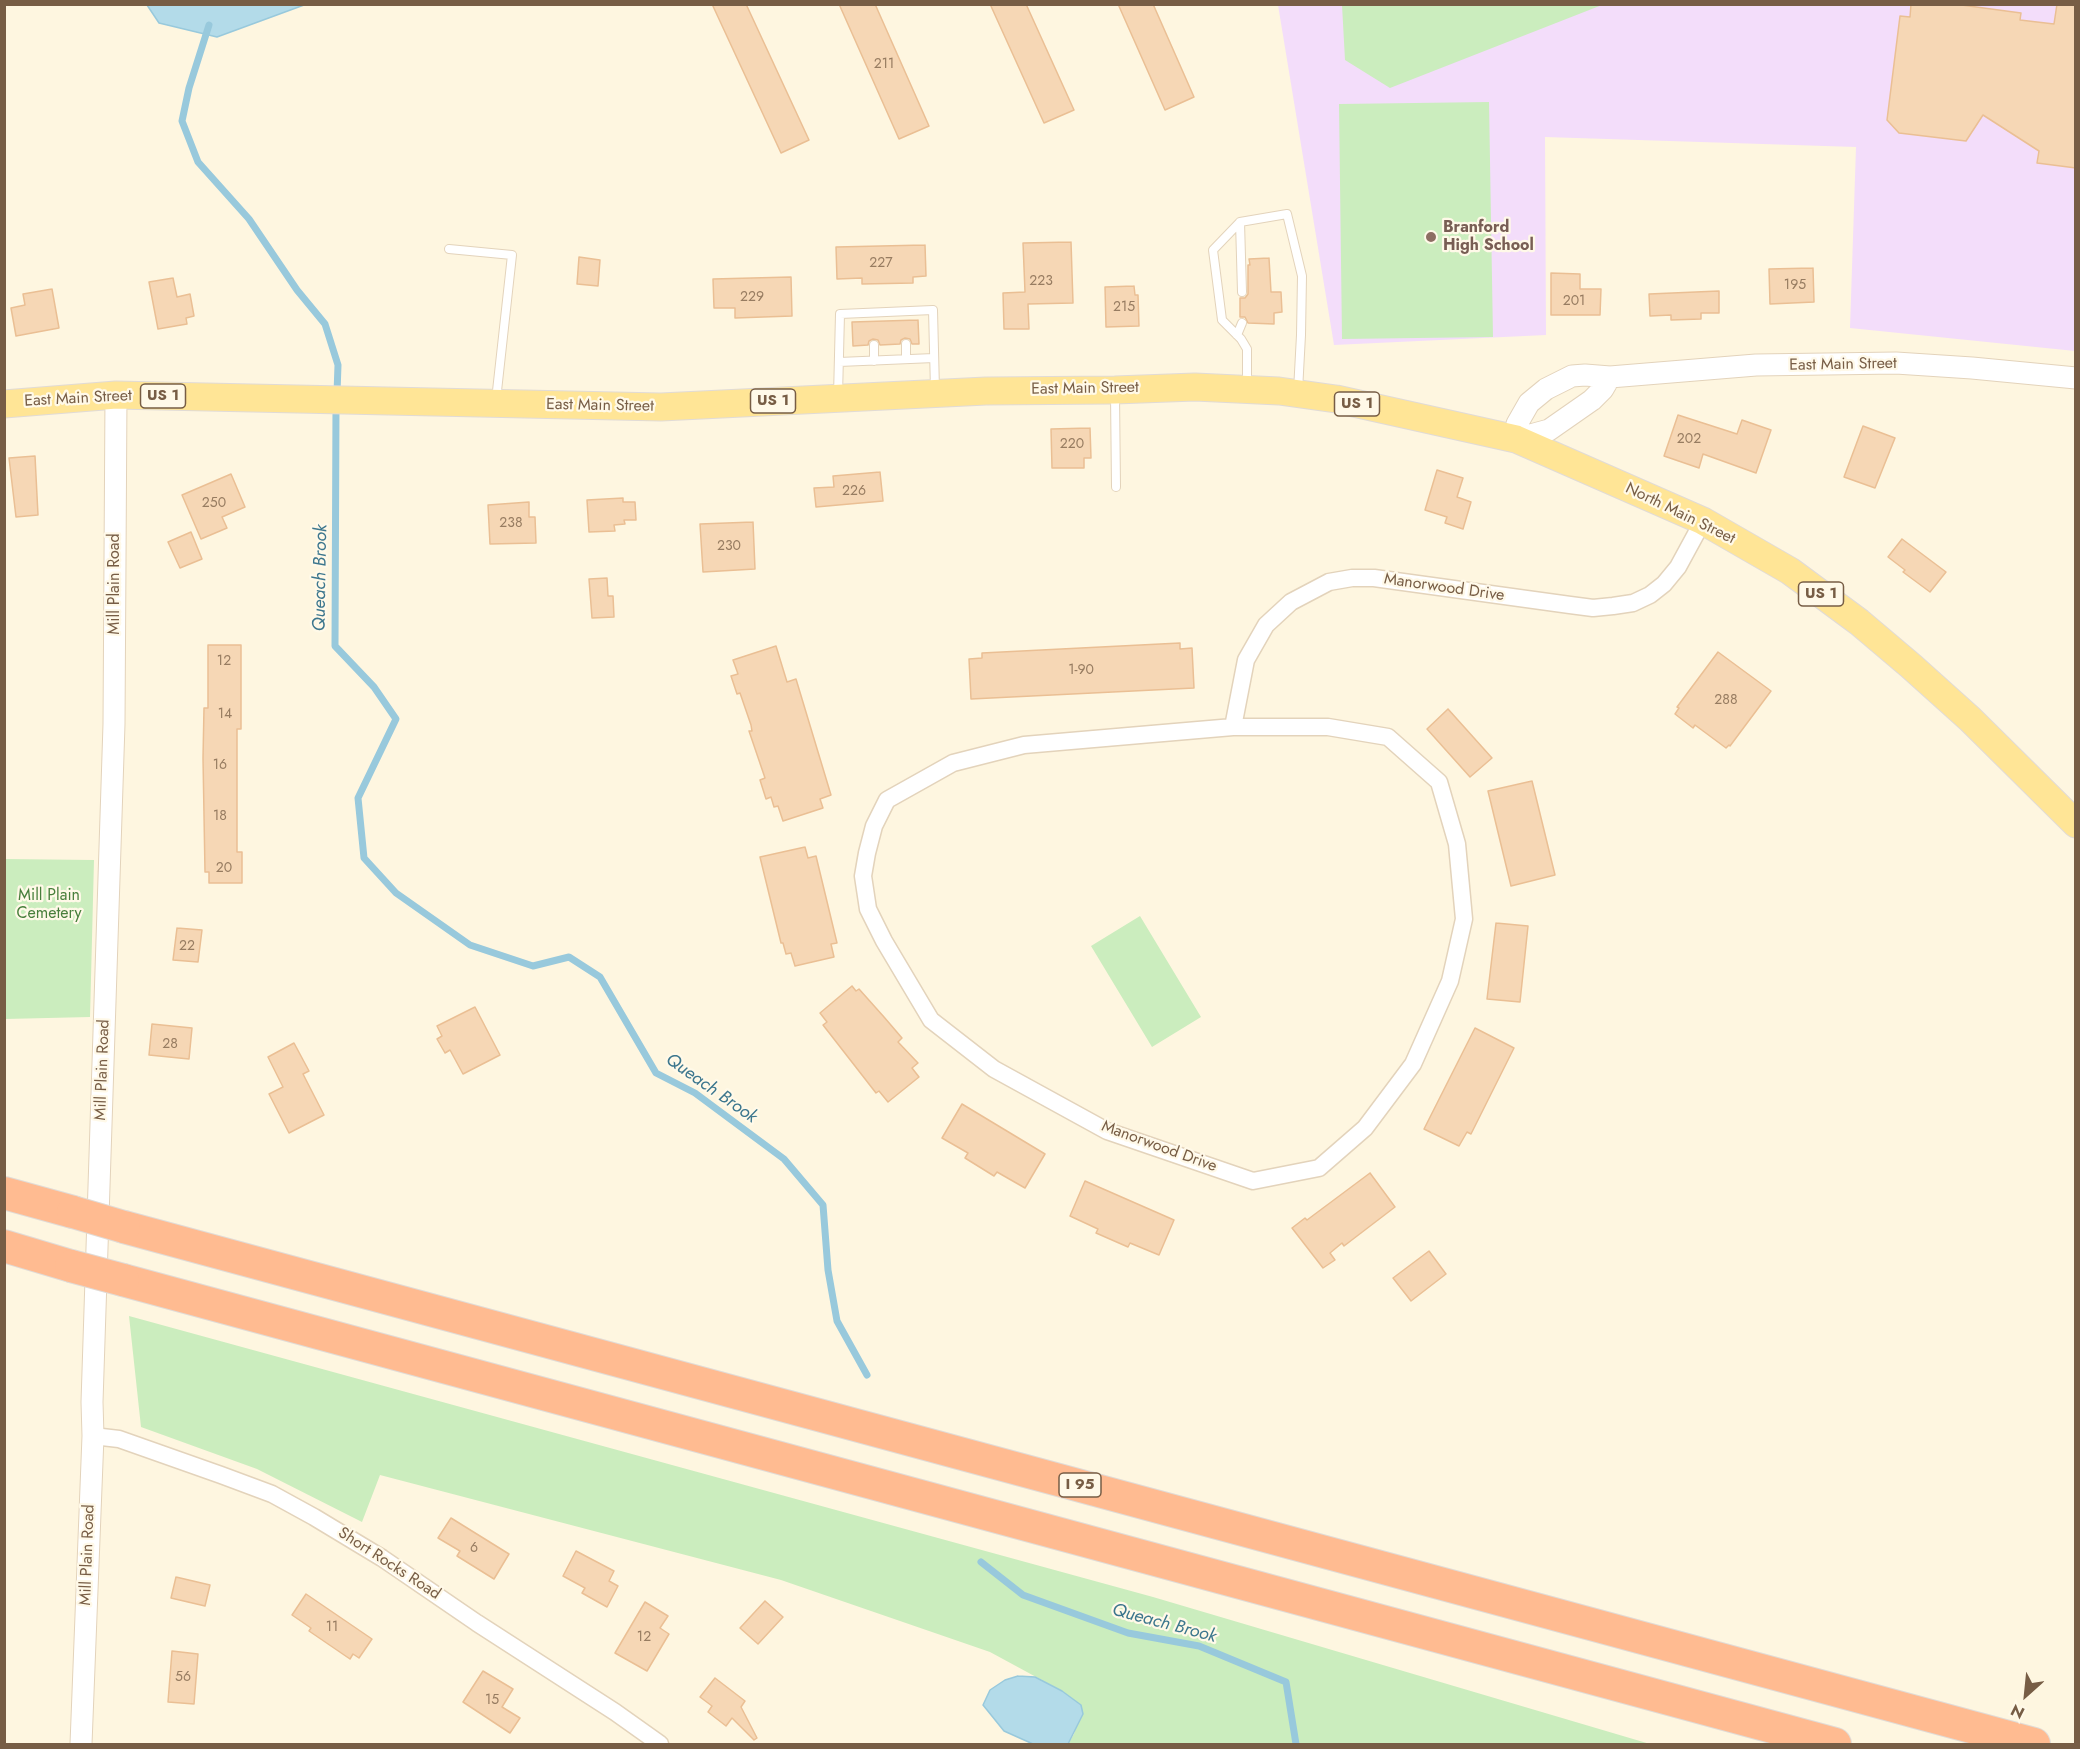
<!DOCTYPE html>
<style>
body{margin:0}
#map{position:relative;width:2080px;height:1749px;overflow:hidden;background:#fef6e0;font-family:Jost,sans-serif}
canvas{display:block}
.frame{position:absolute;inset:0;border:6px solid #775d45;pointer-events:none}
.north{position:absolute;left:1996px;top:1665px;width:60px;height:60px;-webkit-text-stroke:4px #fff9e8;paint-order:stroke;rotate:207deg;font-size:16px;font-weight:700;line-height:24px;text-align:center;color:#775d45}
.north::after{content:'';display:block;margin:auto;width:21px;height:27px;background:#775d45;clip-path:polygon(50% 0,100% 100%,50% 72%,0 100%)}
</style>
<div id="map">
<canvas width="2080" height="1749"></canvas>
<div class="frame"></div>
<div class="north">N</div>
</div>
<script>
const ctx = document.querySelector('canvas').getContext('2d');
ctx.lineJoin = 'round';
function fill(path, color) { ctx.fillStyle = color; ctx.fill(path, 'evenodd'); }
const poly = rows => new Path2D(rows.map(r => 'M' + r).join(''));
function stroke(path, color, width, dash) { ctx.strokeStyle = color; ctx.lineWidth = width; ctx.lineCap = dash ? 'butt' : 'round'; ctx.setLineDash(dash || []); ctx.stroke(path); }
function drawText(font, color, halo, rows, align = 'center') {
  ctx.font = font + ' Jost,sans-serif'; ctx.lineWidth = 4.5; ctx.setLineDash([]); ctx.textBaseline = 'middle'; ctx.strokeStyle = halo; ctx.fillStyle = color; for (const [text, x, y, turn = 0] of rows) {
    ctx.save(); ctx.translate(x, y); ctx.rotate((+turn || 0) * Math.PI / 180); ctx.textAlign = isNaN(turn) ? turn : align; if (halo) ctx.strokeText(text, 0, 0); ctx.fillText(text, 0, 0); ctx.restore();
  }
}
const education = poly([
 [1278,5,2075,5,2075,351,1850,328,1856,147,1545,137,1546,335,1334,345]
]);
const green = poly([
 [1342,5,1342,4,1602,5,1390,88,1345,60],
 [1489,102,1493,337,1342,339,1339,104],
 [5,859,94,860,90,1017,5,1019],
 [1140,916,1201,1017,1152,1047,1091,946],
 [129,1316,1153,1597,1650,1744,1068,1744,1074,1734,1081,1705,1062,1691,990,1652,781,1580,380,1475,362,1522,257,1469,141,1427]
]);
const water = poly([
 [147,5,304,5,217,37,159,23,147,5],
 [1018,1676,1035,1677,1062,1691,1081,1705,1083,1714,1068,1744,1033,1744,1004,1731,983,1705,990,1690,1005,1680,1018,1676]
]);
const stream = poly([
 [209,25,189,88,182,121,198,162,249,219,297,290,325,324,338,365,337,393],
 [336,404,335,646,374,687,396,719,358,798,364,858,396,893,470,945,533,966,569,957,600,977,656,1073,695,1093,784,1159,823,1205,828,1270,837,1321,867,1375],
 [981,1562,1023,1595,1128,1633,1199,1646,1286,1682,1296,1744]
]);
const building = poly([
 [712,4,746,4,809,140,781,153,712,4],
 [839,4,875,4,929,126,899,139,839,4],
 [990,4,1026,4,1074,110,1044,123,990,4],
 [1118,4,1153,4,1194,97,1165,110,1118,4],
 [1911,4,1954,4,2021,13,2020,20,2054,24,2057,4,2076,4,2076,168,2037,163,2039,151,1983,115,1966,141,1899,133,1887,120,1900,16,1910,17,1911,4],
 [1071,242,1073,303,1028,304,1029,329,1004,329,1003,293,1025,292,1023,243,1071,242],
 [925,245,926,276,913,277,913,283,862,284,862,278,837,279,836,247,925,245],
 [579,257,600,260,598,286,577,284,579,257],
 [1269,258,1271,292,1281,292,1282,312,1274,313,1274,324,1248,323,1245,317,1240,317,1240,298,1245,298,1248,294,1248,265,1250,265,1249,259,1269,258],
 [1813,268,1814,302,1770,304,1769,269,1813,268],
 [1551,273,1580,274,1580,289,1601,289,1600,315,1551,315,1551,273],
 [791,277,792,316,735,318,735,308,714,308,713,279,791,277],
 [173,278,177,297,190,294,194,316,186,318,187,324,158,329,149,282,173,278],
 [1134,286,1135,295,1138,295,1139,326,1106,327,1105,287,1134,286],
 [52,289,59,328,16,336,11,308,25,305,23,294,52,289],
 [1719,291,1719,313,1701,313,1701,319,1671,320,1671,315,1650,316,1649,294,1719,291],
 [918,320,919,344,912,344,910,339,905,338,901,340,900,344,880,345,878,340,873,339,869,341,868,345,853,346,852,322,918,320],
 [1678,415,1737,434,1742,420,1771,430,1756,473,1703,454,1699,468,1664,456,1678,415],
 [1863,426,1895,438,1875,488,1844,477,1863,426],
 [1090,428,1091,458,1084,458,1084,468,1052,468,1051,429,1090,428],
 [35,456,38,515,16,517,9,458,35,456],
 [1437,470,1463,478,1457,497,1471,502,1463,529,1445,523,1447,517,1425,510,1437,470],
 [880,472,883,501,816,507,814,488,834,487,833,476,880,472],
 [231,474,245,507,222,517,227,528,201,539,182,495,231,474],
 [623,498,623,502,635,502,636,520,624,520,625,524,614,525,615,531,589,532,587,500,623,498],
 [529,502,529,517,535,517,536,543,490,544,488,505,529,502],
 [753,522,755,569,703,572,700,524,753,522],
 [191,532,202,559,180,568,168,542,191,532],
 [1902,539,1946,572,1930,592,1903,572,1905,570,1888,557,1902,539],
 [607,578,608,596,613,596,614,617,592,618,589,579,607,578],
 [1180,643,1180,649,1192,648,1194,688,971,699,969,659,982,658,982,653,1180,643],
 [208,645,241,645,241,729,237,729,237,852,242,852,242,883,209,883,209,872,205,872,203,758,204,708,208,708,208,645],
 [776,646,787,682,796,679,831,795,820,799,823,808,783,821,778,806,774,807,771,797,766,799,760,780,765,778,749,731,752,731,751,725,740,693,737,694,731,676,738,674,733,660,776,646],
 [1718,652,1771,691,1730,746,1729,745,1726,748,1695,725,1693,728,1675,714,1679,708,1677,707,1718,652],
 [1448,709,1492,758,1470,777,1427,729,1448,709],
 [1532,781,1555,875,1511,886,1488,791,1532,781],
 [805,847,808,858,816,856,837,943,831,944,834,957,795,966,791,953,786,954,783,943,781,943,760,857,805,847],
 [1496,923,1528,926,1520,1002,1487,999,1496,923],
 [177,928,202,930,198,962,173,960,177,928],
 [852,986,856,991,859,989,884,1017,902,1038,898,1042,918,1063,912,1068,919,1077,888,1102,879,1091,876,1093,823,1025,827,1022,820,1013,852,986],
 [475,1007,500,1055,463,1074,450,1050,445,1053,437,1039,442,1036,437,1026,475,1007],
 [152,1024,192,1028,189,1059,149,1055,152,1024],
 [1475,1028,1514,1048,1471,1134,1467,1132,1459,1146,1424,1129,1475,1028],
 [294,1043,309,1071,303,1074,324,1115,289,1133,269,1094,283,1087,268,1057,294,1043],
 [962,1104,1045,1154,1025,1188,997,1172,994,1176,965,1158,968,1153,942,1138,962,1104],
 [1370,1173,1395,1207,1344,1246,1342,1243,1330,1253,1335,1260,1323,1268,1292,1228,1305,1218,1307,1220,1370,1173],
 [1085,1181,1174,1220,1159,1255,1130,1243,1128,1247,1096,1233,1098,1229,1070,1216,1085,1181],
 [1429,1251,1446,1274,1411,1301,1393,1278,1429,1251],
 [451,1518,509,1554,494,1579,457,1556,460,1551,438,1538,451,1518],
 [576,1551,614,1571,609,1581,618,1586,607,1607,582,1593,585,1588,563,1576,576,1551],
 [176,1577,210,1585,205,1606,171,1598,176,1577],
 [306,1594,372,1639,359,1658,353,1654,350,1659,309,1631,311,1628,292,1615,306,1594],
 [765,1601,783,1617,758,1644,740,1628,765,1601],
 [645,1602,668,1616,660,1628,669,1634,647,1671,615,1653,645,1602],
 [172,1651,198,1654,194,1704,168,1702,172,1651],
 [483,1671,513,1689,502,1707,520,1718,510,1733,463,1702,483,1671],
 [715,1678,745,1701,741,1707,757,1738,754,1740,732,1718,726,1726,708,1712,712,1706,700,1697,715,1678]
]);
const service = poly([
 [1240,222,1242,292],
 [449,249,512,255,496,400],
 [1237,335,1242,323],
 [906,344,906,359],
 [874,345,874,361],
 [839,362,934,358],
 [1247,385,1247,349,1241,339,1222,320,1213,250,1240,222,1287,214,1302,276,1301,335,1298,391],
 [1115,394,1116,487],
 [838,396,840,314,933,310,935,390]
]);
const minor = poly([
 [1233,727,1328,727,1388,737,1439,782,1457,844,1464,919,1450,981,1413,1064,1365,1128,1319,1168,1253,1181,1107,1131,994,1069,931,1020,884,941,868,909,863,876,867,853,874,826,887,800,953,763,1024,745,1233,727,1246,660,1266,625,1291,602,1329,582,1352,578,1374,578,1570,605,1593,608,1613,606,1633,603,1650,595,1664,584,1678,567,1703,521],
 [93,1436,119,1439,221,1475,272,1494,314,1517,382,1558,477,1623,615,1712,660,1744]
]);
const tertiary = poly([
 [1610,377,1603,389,1592,400,1549,430,1516,439,1517,424,1529,403,1546,389,1572,376,1585,375,1610,377,1756,365,1896,363,1972,368,2076,378],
 [81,1744,93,1436,92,1402,114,724,116,395]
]);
const primary = poly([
 [4,404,116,395,661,407,986,391,1115,390,1195,387,1279,391,1336,399,1516,439,1703,521,1790,571,1859,622,1911,666,1970,719,2076,824]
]);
const motorway = poly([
 [4,1193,73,1212],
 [124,1227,2034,1744],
 [4,1246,71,1266],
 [123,1280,1835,1744]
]);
const motorwayBridge = poly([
 [73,1212,124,1227],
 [71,1266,123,1280]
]);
const markers = [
 [1431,237,6,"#8d6e63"]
];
const numberNames = [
 ["211",884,65],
 ["227",881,264],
 ["223",1041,282],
 ["195",1795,286],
 ["229",752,298],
 ["201",1574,302],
 ["215",1124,308],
 ["202",1689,440],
 ["220",1072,445],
 ["226",854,492],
 ["250",214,504],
 ["238",511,524],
 ["230",729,547],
 ["12",224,662],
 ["1-90",1081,671],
 ["288",1726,701],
 ["14",225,715],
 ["16",220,766],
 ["18",220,817],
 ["20",224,869],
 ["22",187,947],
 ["28",170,1045],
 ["6",474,1549],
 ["11",332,1628],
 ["12",644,1638],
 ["56",183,1678],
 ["15",492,1701]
];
const shields = [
 [163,396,45],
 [773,401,45],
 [1357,404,45],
 [1821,594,45],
 [1080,1485,42]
];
const shieldNames = [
 ["US 1",163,396],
 ["US 1",773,401],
 ["US 1",1357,404],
 ["US 1",1821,594],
 ["I 95",1080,1485]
];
const educationNames = [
 ["Branford",1443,228],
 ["High School",1443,246]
];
const streetNames = [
 ["East Main Street",1843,365,-1],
 ["East Main Street",1085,389,-1],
 ["East Main Street",78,399,-3],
 ["East Main Street",600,406,1],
 ["North Main Street",1680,514,26],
 ["Mill Plain Road",115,584,-90],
 ["Manorwood Drive",1444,588,8],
 ["Mill Plain Road",103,1070,-88],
 ["Manorwood Drive",1159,1147,20],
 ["Mill Plain Road",88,1555,-88],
 ["Short Rocks Road",389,1564,33]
];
const parkNames = [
 ["Mill Plain",49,896],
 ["Cemetery",49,914]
];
const waterNames = [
 ["Queach Brook",321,578,-89],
 ["Queach Brook",711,1089,35],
 ["Queach Brook",1164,1624,15]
];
fill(education, '#f3ddfa');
fill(green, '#cbedbe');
fill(water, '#b3dbe9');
stroke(water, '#98c9dc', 1.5);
stroke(stream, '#98c9dc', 7);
fill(building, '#f6d7b5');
stroke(building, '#eabf94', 1.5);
stroke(service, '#e3d3bb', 10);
stroke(minor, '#e3d3bb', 19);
stroke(tertiary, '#e3d3bb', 23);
stroke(primary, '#e1dbd6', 29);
stroke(motorway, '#e1dbd6', 34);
stroke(service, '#fff', 8);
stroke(minor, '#fff', 16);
stroke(tertiary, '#fff', 21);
stroke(primary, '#ffe596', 27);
stroke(motorway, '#ffbb91', 32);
stroke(motorwayBridge, '#e1dbd6', 34, []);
stroke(motorwayBridge, '#ffbb91', 32);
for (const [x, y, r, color] of markers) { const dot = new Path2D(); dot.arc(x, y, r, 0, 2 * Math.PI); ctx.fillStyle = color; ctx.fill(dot); stroke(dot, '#fff9e8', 2); }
drawText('14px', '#977c61', null, numberNames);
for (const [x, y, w] of shields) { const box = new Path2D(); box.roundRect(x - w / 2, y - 12, w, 24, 4.5); ctx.fillStyle = '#fff9e8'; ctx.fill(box); stroke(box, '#775d45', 1.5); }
drawText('bold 15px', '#775d45', null, shieldNames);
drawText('bold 16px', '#785e54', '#fff9e8', educationNames, 'left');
drawText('16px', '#775d45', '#fff9e8', streetNames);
drawText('16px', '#487f3c', '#fff9e8', parkNames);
drawText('italic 18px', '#3c768d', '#fff9e8', waterNames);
</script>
